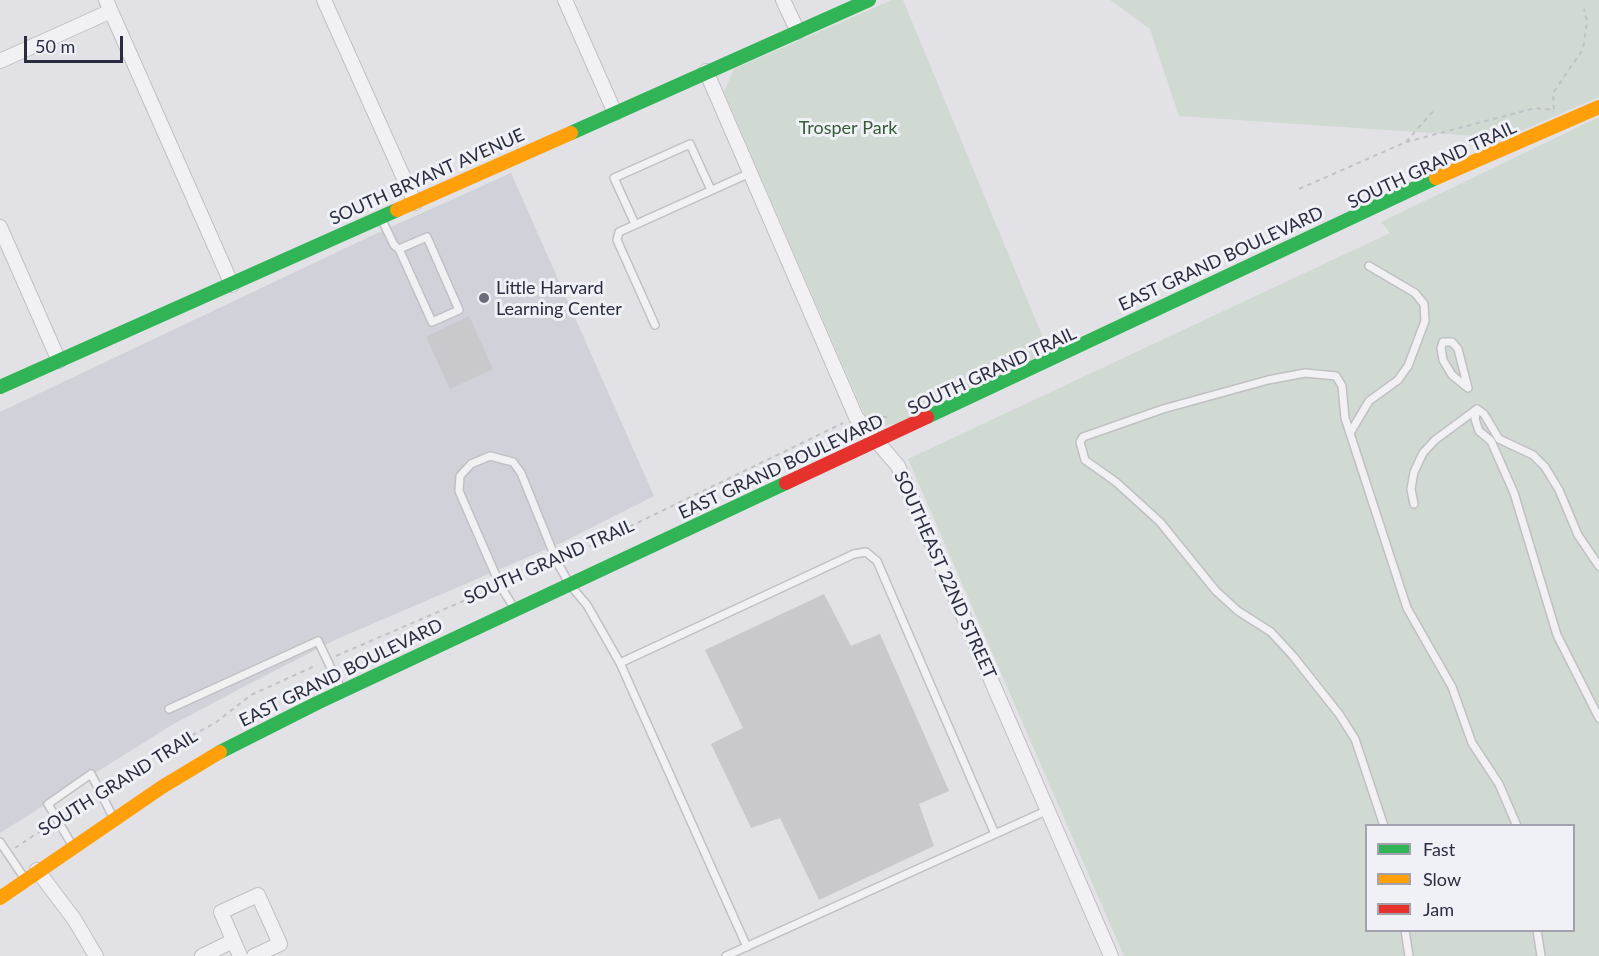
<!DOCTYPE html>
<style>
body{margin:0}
#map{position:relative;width:1599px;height:956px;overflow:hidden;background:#e2e2e6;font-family:Lato,sans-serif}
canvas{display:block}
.legend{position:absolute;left:1365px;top:824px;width:210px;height:108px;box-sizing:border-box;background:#f0f1f6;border:2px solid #a1a2ad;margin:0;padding:8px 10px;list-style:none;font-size:18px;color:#2a2c3f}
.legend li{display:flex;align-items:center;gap:12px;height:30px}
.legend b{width:30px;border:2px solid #a1a2ad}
.scale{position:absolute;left:24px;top:36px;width:99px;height:27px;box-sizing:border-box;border:3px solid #2a2c3f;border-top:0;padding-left:8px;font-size:18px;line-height:21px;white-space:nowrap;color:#2a2c3f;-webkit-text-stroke:4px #f0f1f6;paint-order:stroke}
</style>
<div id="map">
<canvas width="1599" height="956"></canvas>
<ul class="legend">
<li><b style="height:8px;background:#30b455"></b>Fast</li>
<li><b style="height:8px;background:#ff9f0a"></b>Slow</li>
<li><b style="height:8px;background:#e5322d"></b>Jam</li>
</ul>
<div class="scale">50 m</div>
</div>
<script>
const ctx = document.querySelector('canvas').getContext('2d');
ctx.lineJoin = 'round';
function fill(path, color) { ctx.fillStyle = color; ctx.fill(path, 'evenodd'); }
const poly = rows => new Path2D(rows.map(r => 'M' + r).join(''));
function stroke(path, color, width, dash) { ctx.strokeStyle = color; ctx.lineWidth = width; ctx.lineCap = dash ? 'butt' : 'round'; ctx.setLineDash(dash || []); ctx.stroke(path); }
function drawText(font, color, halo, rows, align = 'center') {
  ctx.font = font + ' Lato,sans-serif'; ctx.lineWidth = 6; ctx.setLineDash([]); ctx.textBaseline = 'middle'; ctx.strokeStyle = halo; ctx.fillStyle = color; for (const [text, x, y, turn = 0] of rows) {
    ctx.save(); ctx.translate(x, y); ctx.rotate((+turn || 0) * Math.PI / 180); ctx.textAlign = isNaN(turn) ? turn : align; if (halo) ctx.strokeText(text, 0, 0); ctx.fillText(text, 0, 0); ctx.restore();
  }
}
const built = poly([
 [511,173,654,496,561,543,337,639,251,683,170,726,0,833,0,412,373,235]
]);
const green = poly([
 [892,0,903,0,1049,352,899,423,882,426,865,416,724,92,734,69],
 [1110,0,1599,0,1599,97,1505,138,1179,116,1150,29],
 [1599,117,1599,956,1124,956,908,459,1390,233,1381,222],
 [1366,826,1574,826,1574,930,1366,930]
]);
const building = poly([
 [469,316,493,369,450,389,426,337],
 [824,594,851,646,880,634,949,791,919,804,934,846,819,900,780,818,751,828,711,744,743,728,705,650]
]);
const path = poly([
 [1406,142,1535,108,1554,110,1553,93,1583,49,1587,21,1584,9],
 [1299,189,1406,142,1435,109],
 [874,417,887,417],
 [565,558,843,423],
 [509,580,549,566],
 [336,656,491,589],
 [109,789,163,751,215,723,251,695,317,665],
 [66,816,92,800],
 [15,848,48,826]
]);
const lane = poly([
 [382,220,394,245,399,249,432,322,459,310,427,237,399,249],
 [635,224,614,178,690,144,711,190],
 [655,325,617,240,619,232,750,173],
 [1443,342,1452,342,1458,349,1468,388,1452,375,1443,360,1441,348,1443,342],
 [1350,433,1369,401,1398,380,1408,366,1425,321,1424,304,1415,293,1369,266],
 [1414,504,1411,489,1414,472,1423,453,1435,440,1477,409],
 [1599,566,1578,535,1559,490,1545,467,1533,455,1499,439,1484,414,1477,409,1475,419,1479,431,1491,441,1514,493,1557,635,1599,718],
 [514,608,500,585,459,491,460,476,471,464,490,456,513,462,521,473,557,562,570,585,587,605,620,663],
 [169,709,318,641,341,689],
 [1384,826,1355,739,1339,714,1293,656,1271,632,1238,611,1216,591,1160,522,1116,482,1085,460,1080,442,1083,437,1163,409,1268,380,1305,373,1336,376,1342,386,1345,418,1407,608,1452,687,1472,743,1499,784,1517,826],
 [0,842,25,879],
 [72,845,48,804,91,774,113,817],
 [1405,930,1409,956],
 [1537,930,1541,956],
 [747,947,620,663,854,554,866,552,877,561,995,834],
 [726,956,1048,810]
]);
const street = poly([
 [106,0,232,285],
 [324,0,415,203],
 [565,0,615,113],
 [783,0,798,32],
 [0,61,111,11],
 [706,71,856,417,898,466,1111,956],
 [0,227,59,361],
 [37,870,74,919,96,956],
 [202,956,233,941],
 [240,956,221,912,258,895,280,944,254,956]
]);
const fast = poly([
 [571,133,869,0],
 [0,387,397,210],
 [927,417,1436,178],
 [220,752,317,703,786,483]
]);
const slow = poly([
 [1436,178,1599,107],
 [397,210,571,133],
 [0,898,162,787,220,752]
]);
const jam = poly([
 [786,483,927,417]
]);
const markers = [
 [484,298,6,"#6a6c79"]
];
const parkNames = [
 ["Trosper Park",848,128]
];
const streetNames = [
 ["SOUTH GRAND TRAIL",1432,165,-25],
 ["SOUTH BRYANT AVENUE",427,177,-24],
 ["EAST GRAND BOULEVARD",1221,259,-25],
 ["SOUTH GRAND TRAIL",992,371,-25],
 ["EAST GRAND BOULEVARD",781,467,-25],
 ["SOUTH GRAND TRAIL",549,562,-24],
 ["SOUTHEAST 22ND STREET",945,575,66],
 ["EAST GRAND BOULEVARD",341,673,-26],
 ["SOUTH GRAND TRAIL",118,783,-32]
];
const poiNames = [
 ["Little Harvard",496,288],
 ["Learning Center",496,309]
];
fill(built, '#d0d1d9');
fill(green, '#d0d9d2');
fill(building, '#c8c8cd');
stroke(lane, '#c0c0c4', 10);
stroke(street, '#c0c0c4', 16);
stroke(path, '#c1c1c7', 2, [4.5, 4.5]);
stroke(lane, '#f1f1f4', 7);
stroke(street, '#f1f1f4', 14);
stroke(fast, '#30b455', 14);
stroke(slow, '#ff9f0a', 14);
stroke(jam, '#e5322d', 14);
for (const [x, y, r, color] of markers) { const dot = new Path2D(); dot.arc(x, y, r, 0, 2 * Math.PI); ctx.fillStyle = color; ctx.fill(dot); stroke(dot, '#f0f1f6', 2); }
drawText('18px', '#375a39', '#f0f1f6', parkNames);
drawText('18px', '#2a2c3f', '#f0f1f6', streetNames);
drawText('18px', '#2a2c3f', '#f0f1f6', poiNames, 'left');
</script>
